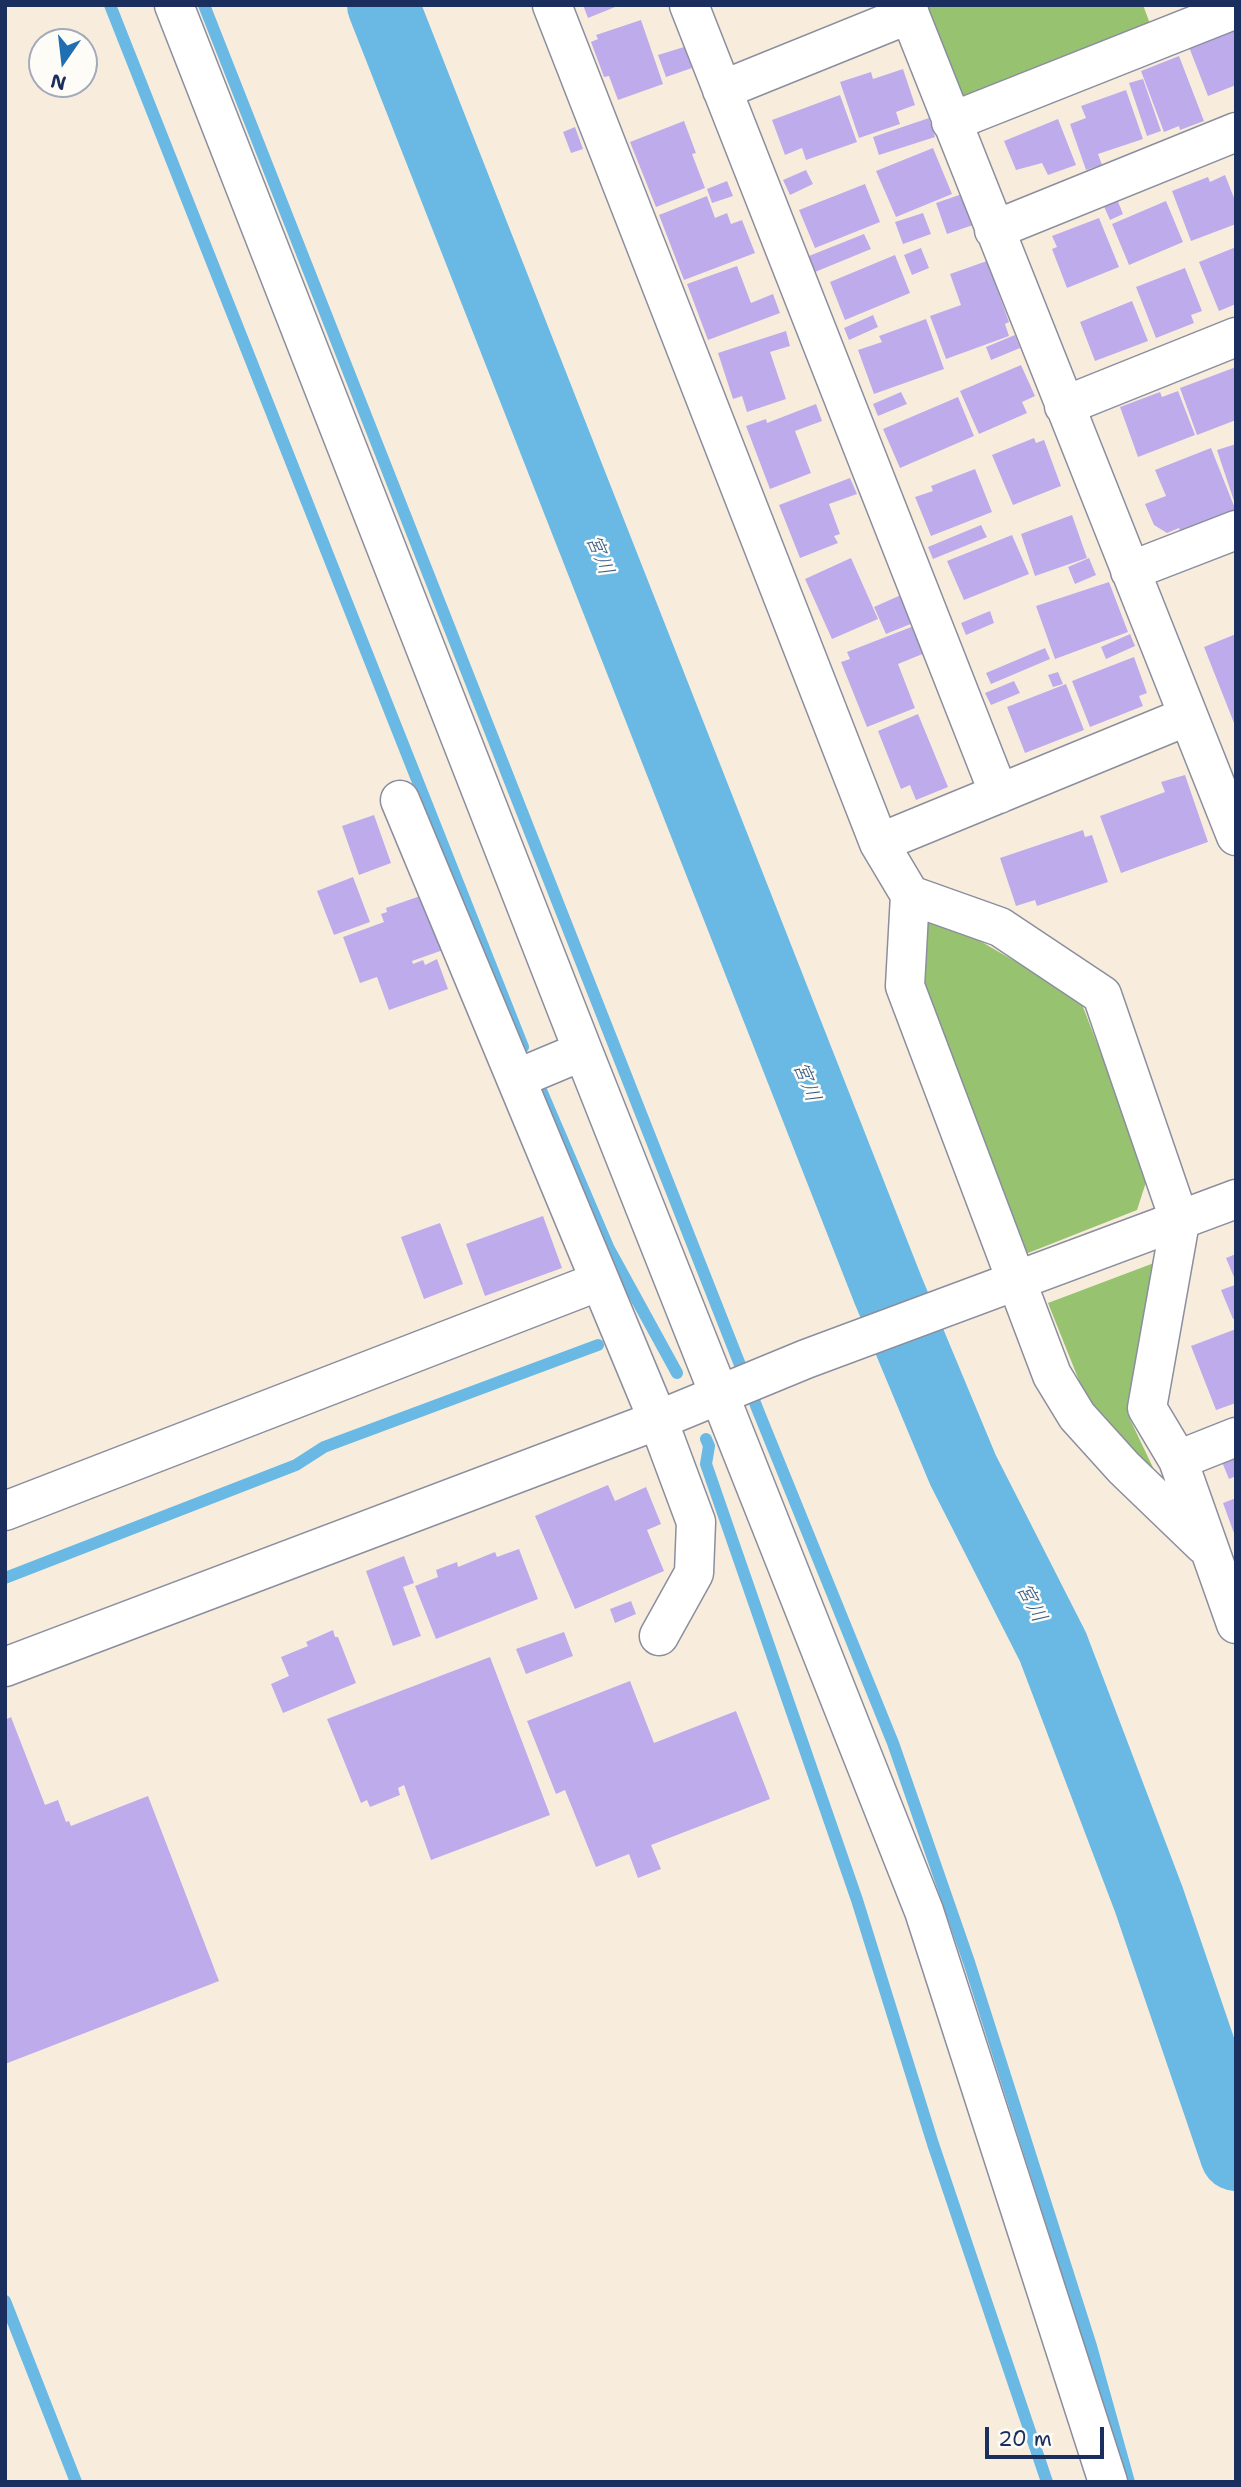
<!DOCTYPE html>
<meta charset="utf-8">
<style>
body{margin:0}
#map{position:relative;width:1241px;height:2487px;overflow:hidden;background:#f8eddd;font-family:"Shantell Sans",sans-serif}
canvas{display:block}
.frame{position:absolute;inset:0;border:7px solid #1b2f5e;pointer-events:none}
.north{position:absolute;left:28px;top:28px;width:70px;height:70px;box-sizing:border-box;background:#fdfcf7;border:2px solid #a3aaba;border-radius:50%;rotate:194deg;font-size:19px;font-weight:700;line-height:28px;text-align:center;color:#1b2f5e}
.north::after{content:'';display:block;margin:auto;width:24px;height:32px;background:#1f6fb2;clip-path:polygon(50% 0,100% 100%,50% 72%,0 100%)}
.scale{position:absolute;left:985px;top:2427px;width:119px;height:32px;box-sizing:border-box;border:4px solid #1b2f5e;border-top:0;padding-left:9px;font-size:21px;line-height:24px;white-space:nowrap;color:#1b2f5e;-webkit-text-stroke:5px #fdfcf7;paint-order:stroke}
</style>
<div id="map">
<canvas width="1241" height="2487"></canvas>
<div class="frame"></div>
<div class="north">N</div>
<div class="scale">20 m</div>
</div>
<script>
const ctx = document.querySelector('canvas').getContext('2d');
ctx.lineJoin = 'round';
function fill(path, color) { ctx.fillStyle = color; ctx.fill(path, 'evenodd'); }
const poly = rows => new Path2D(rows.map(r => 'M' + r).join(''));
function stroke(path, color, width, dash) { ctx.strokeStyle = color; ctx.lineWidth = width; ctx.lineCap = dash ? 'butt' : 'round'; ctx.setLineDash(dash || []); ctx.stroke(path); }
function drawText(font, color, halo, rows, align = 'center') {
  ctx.font = font + ' "Shantell Sans","Klee One",sans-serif'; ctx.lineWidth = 5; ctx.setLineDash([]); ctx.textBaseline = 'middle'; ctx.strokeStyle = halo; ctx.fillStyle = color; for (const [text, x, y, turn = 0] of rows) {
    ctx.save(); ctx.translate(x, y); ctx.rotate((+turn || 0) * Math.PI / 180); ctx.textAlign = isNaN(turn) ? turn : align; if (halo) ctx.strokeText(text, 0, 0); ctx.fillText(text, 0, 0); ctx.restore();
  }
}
const green = poly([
 [926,5,1143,5,1152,29,963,99],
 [937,916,1080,999,1148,1176,1137,1210,1023,1255,925,999,925,924],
 [1154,1263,1157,1271,1128,1399,1127,1413,1158,1478,1107,1430,1084,1393,1048,1303]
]);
const stream = poly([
 [110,5,523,1047],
 [204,5,759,1413,893,1743,969,1962,1091,2346,1129,2482],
 [541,1090,609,1249,677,1373],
 [706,1439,709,1446,706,1464,857,1900,933,2144,1047,2482],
 [5,1578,296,1465,324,1447,598,1345],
 [5,2301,76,2482]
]);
const river = poly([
 [383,5,888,1290,963,1470,1053,1647,1149,1900,1236,2155]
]);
const building = poly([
 [583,5,620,5,588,18],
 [641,20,663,84,618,100,609,76,604,77,591,42,598,39,596,35],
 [1236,23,1236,85,1208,96,1187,42],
 [684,47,692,68,666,77,658,55],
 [1179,56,1204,121,1180,130,1179,126,1164,132,1141,71],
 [903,69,915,105,896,112,900,124,859,138,840,82,871,72,873,79],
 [1143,79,1161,131,1147,136,1129,83],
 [1126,90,1143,139,1098,154,1102,165,1086,170,1070,124,1086,118,1081,106],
 [840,95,857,142,806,160,802,148,785,155,772,120],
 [929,118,935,137,879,155,873,137],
 [1058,119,1076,165,1048,175,1042,163,1016,170,1004,141],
 [684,121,696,153,692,154,705,188,656,207,630,142],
 [575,127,583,149,571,153,563,132],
 [933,148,952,194,896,217,876,171],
 [806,170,813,184,790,195,783,180],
 [1225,175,1236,203,1236,224,1191,241,1172,191,1208,177,1210,182],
 [727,181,733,196,712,203,707,189],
 [865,184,880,222,815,248,799,210],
 [1112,187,1123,214,1110,220,1098,193],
 [962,194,973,225,947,234,936,203],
 [707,196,715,218,727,213,731,224,742,220,755,253,684,280,659,215],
 [1166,201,1183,242,1129,265,1112,224],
 [923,213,931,234,903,244,895,222],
 [1099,218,1119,267,1067,288,1052,249,1057,247,1052,236],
 [864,234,871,249,815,272,809,256],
 [1236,247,1236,304,1219,311,1199,262],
 [921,248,929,268,912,275,904,255],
 [895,255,910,293,845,320,830,282],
 [987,261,1009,322,1005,324,1009,336,946,359,930,316,961,305,950,274],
 [737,266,751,303,773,294,780,313,708,340,687,284],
 [1185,268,1202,311,1191,315,1194,323,1156,338,1136,287],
 [1132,301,1148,341,1095,361,1080,322],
 [873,315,878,327,849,340,844,328],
 [926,319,944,369,874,394,858,350,882,342,879,336],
 [786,331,790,346,770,352,786,399,747,412,742,396,733,399,718,353],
 [1015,335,1020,348,991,360,986,347],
 [1021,365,1035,396,1022,402,1027,413,979,434,960,391],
 [1236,367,1236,420,1197,435,1180,388],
 [1178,391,1195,435,1138,457,1120,407,1160,392,1162,397],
 [901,392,907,404,878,416,873,404],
 [958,397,974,436,900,468,883,429],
 [816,404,822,421,795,431,811,473,770,489,746,426,766,419,767,423],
 [1034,438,1036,443,1044,440,1061,486,1013,505,992,455],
 [1236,444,1236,504,1235,504,1217,450],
 [1211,448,1236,511,1181,533,1179,528,1167,533,1154,525,1145,504,1166,496,1155,470],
 [975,469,992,512,931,536,915,497,933,491,931,486],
 [850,478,857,494,829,504,840,534,834,536,838,543,800,558,779,505],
 [1072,515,1087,558,1035,576,1021,534],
 [981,525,987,537,933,559,928,547],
 [1012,535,1029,574,964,600,947,561],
 [851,558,878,619,832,639,805,579],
 [1089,558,1096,575,1075,584,1068,567],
 [1109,582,1128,632,1055,659,1036,606],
 [901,595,913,623,886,634,874,607],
 [990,611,994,623,966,635,961,623],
 [914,626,925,653,898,664,915,708,867,727,841,662,850,659,847,652],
 [1130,634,1135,646,1106,659,1101,647],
 [1236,634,1236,728,1204,647],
 [1045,648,1050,659,991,684,986,673],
 [1134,657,1147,693,1139,696,1143,706,1090,727,1072,681],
 [1058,672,1063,684,1053,687,1048,675],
 [1014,681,1020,693,991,705,985,693],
 [1066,684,1084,730,1025,753,1007,707],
 [918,714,948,787,916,800,910,785,901,789,878,731],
 [1185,775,1208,842,1121,873,1100,816,1165,792,1161,782],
 [374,815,391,863,359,875,342,826],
 [1083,830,1085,837,1092,835,1108,882,1037,906,1035,900,1016,906,1000,858],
 [353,877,370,922,334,935,317,891],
 [423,895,443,950,412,961,413,964,423,960,425,965,437,959,448,989,389,1010,377,977,360,983,343,937,384,922,381,914,387,912,386,908],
 [543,1216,562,1268,485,1296,466,1244],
 [440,1223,463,1284,424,1299,401,1237],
 [1236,1254,1236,1282,1226,1258],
 [1235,1285,1236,1318,1233,1319,1221,1290],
 [1236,1329,1236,1403,1216,1410,1191,1346],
 [1236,1456,1236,1476,1229,1479,1222,1462],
 [608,1485,615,1501,646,1487,661,1524,647,1530,664,1571,575,1609,535,1516],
 [1236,1498,1236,1536,1235,1536,1223,1503],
 [519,1549,538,1599,436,1639,415,1586,438,1577,436,1570,457,1562,458,1567,495,1552,497,1557],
 [404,1556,414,1583,403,1587,421,1636,393,1646,366,1571],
 [631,1601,636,1614,615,1623,610,1609],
 [333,1630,335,1637,338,1637,356,1683,283,1713,271,1684,289,1676,281,1657,308,1646,306,1642],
 [564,1632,573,1656,526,1674,516,1649],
 [490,1657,550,1815,431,1860,404,1785,398,1788,400,1795,370,1807,367,1800,361,1803,327,1719],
 [630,1681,654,1743,736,1711,770,1799,651,1845,661,1869,638,1878,629,1854,596,1867,565,1790,556,1794,527,1721],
 [11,1717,45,1805,58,1800,66,1822,69,1821,71,1826,148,1796,219,1981,5,2064,5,1720]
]);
const minor = poly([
 [174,5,583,1051,924,1911,1108,2482],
 [552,5,879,843,910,895,1000,927,1102,995,1180,1222,1147,1408,1178,1460,1236,1624],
 [689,5,999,794],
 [906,5,1236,836],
 [722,90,910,14],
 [951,122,1236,9],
 [994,230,1236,132],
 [1064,406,1236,337],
 [1130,571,1236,530],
 [400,800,658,1420,696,1522,694,1573,659,1636],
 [879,843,1188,716],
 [910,895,905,986,1052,1375,1077,1416,1124,1468,1204,1545],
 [516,1079,583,1051],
 [1178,1460,1236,1437],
 [5,1511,600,1281]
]);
const tertiary = poly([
 [5,1667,658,1420,806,1359,1236,1199]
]);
const waterNames = [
 ["宮川",599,555,69],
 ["宮川",806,1082,69],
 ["宮川",1031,1603,63]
];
fill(green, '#97c26f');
stroke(stream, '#6ab9e4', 12);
stroke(river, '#6ab9e4', 72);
fill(building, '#beabec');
stroke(minor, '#8a8e9e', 41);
stroke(tertiary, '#8a8e9e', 41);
stroke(minor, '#fff', 38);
stroke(tertiary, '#fff', 38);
drawText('italic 21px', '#335886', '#fdfcf7', waterNames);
</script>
